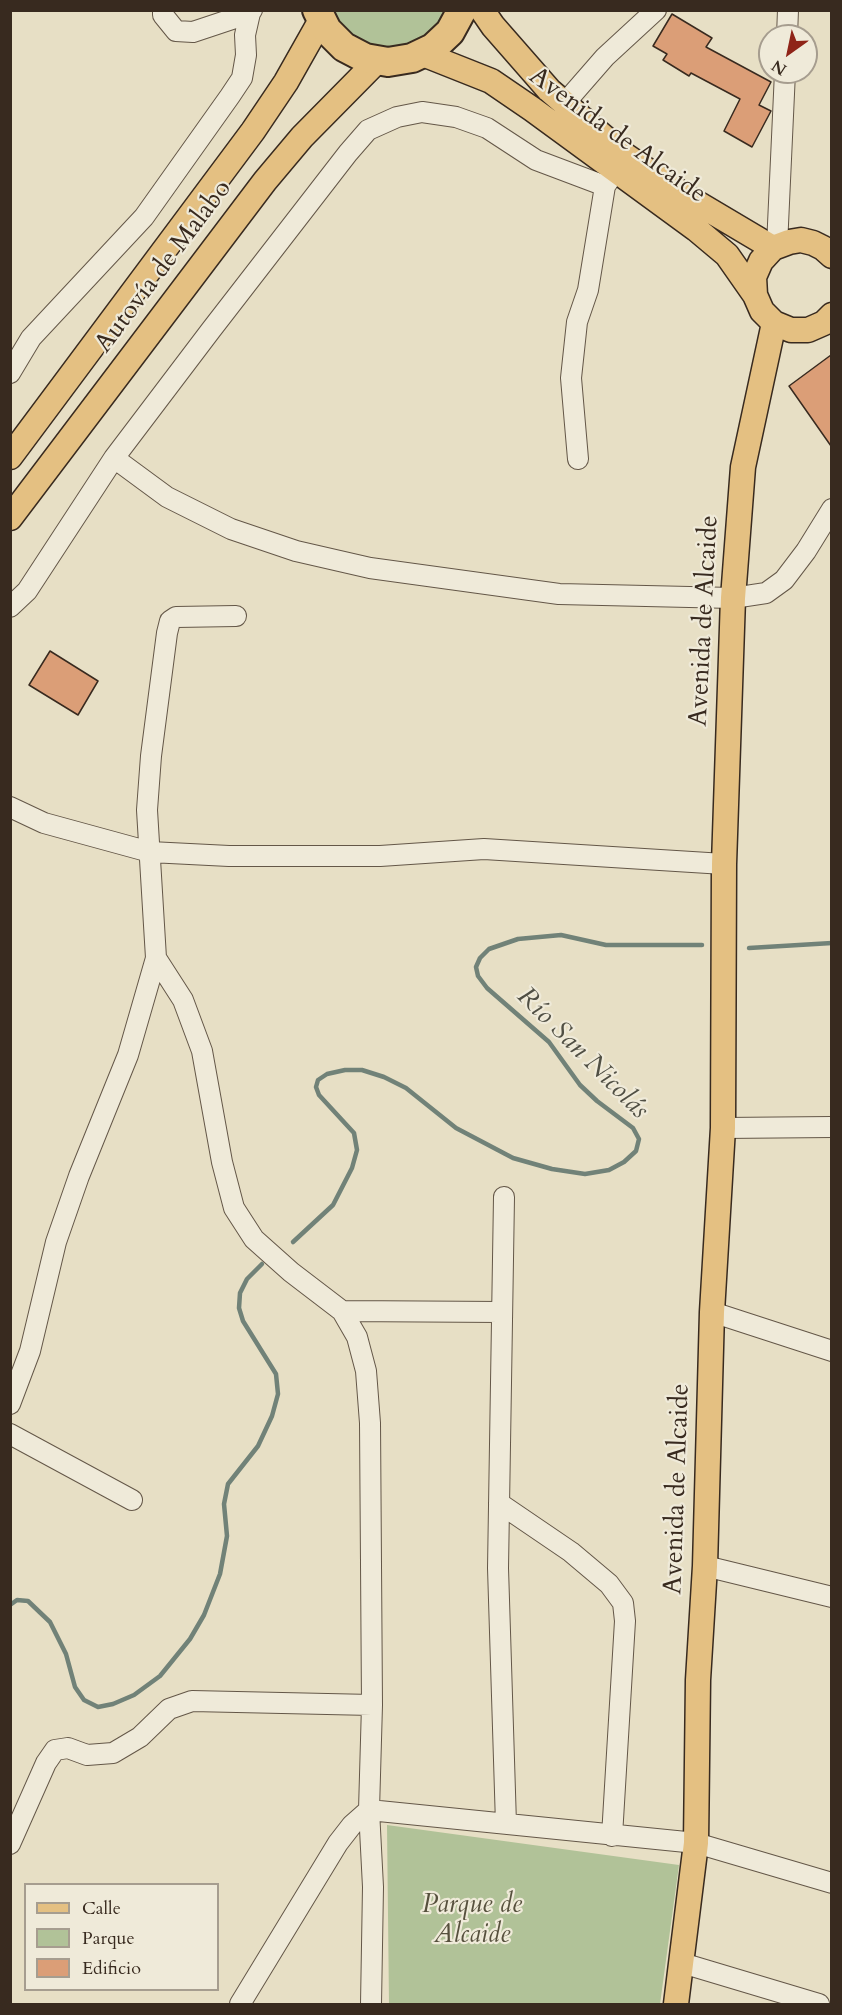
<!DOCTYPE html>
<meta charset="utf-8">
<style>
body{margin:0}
#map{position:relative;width:842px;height:2015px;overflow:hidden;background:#e7dfc5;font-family:Cardo,serif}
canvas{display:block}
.frame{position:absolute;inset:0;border:12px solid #382a1f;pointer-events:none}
.legend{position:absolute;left:24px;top:1883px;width:195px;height:108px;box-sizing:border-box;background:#efead9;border:2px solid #a69d8f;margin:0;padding:8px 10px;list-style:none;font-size:18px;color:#382a1f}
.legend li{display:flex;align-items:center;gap:12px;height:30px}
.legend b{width:30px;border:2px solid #a69d8f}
.north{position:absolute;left:758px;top:24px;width:60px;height:60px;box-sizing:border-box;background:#efead9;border:2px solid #a69d8f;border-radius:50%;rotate:213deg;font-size:16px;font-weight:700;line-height:24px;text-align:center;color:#382a1f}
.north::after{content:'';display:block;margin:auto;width:21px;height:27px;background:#8f2418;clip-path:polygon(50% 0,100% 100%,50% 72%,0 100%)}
</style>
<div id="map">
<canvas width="842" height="2015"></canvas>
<div class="frame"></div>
<ul class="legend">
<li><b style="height:8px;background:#e4c082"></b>Calle</li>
<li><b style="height:16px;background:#b1c298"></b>Parque</li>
<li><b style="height:16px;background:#db9e77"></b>Edificio</li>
</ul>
<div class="north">N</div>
</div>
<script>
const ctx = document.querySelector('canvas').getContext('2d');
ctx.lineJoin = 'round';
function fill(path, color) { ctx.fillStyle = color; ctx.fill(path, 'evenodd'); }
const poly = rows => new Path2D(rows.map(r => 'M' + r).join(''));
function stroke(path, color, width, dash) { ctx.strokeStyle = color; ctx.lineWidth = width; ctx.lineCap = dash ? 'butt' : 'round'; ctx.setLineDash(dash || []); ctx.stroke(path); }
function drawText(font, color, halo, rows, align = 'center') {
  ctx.font = font + ' Cardo,serif'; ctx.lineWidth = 4.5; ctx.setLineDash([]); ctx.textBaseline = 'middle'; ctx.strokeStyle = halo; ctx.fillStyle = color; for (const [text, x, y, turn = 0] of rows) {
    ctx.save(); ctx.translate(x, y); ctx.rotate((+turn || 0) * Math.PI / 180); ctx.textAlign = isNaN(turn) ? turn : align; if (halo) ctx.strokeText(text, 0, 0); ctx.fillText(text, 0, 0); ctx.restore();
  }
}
const green = poly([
 [327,11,453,11,413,50,358,45],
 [387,1825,679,1865,660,2004,389,2004]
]);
const stream = poly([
 [749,948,832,943],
 [293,1242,333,1205,352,1168,357,1150,354,1133,319,1095,316,1087,318,1080,327,1074,345,1070,362,1070,384,1077,406,1088,456,1128,513,1158,552,1169,585,1174,609,1170,624,1162,636,1151,639,1139,633,1128,597,1101,580,1085,549,1042,487,988,478,976,476,967,480,958,489,949,518,939,561,935,606,945,702,945],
 [10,1605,17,1600,28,1601,50,1622,66,1654,75,1687,84,1700,98,1707,113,1704,134,1695,160,1676,190,1639,204,1615,220,1574,227,1536,224,1504,228,1484,258,1446,272,1416,278,1394,276,1374,243,1321,239,1308,240,1293,247,1279,262,1264]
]);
const building = poly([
 [672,14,712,38,706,47,771,82,759,105,771,111,752,147,724,131,740,99,691,73,689,76,663,60,667,54,653,46,672,14],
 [831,355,831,446,789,386,831,355],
 [50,651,98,681,78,715,29,685,50,651]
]);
const minor = poly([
 [163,10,163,15,176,31,193,32,250,13],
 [787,36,788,10],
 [564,104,605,57,656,10],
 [777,246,785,72],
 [10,373,31,338,144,217,230,96,242,78,246,55,245,35,250,13,252,10],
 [114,458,167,497,231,529,296,551,370,568,559,594,733,598,766,593,784,580,806,551,832,509],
 [578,459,571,378,577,322,588,290,605,186],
 [10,607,27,591,114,458,211,330,348,153,368,130,397,117,422,112,456,117,487,128,536,160,605,186,623,160],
 [236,616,176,617,170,621,167,633,151,756,147,810,156,958,183,1000,202,1051,222,1162,234,1208,254,1239,291,1272,342,1311,357,1337,366,1371,370,1423,372,1705,369,1810,373,1887,371,2004],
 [10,807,44,823,150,852,229,856,380,856,484,849,724,864],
 [723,1128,832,1127],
 [504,1197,498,1568,506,1824],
 [342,1311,501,1312],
 [712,1312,832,1351],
 [10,1404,30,1351,56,1242,79,1176,128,1055,156,958],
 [10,1434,132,1500],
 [499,1503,571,1552,609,1584,623,1603,625,1621,612,1836],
 [705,1566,832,1597],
 [10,1844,46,1763,55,1750,68,1748,87,1755,113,1753,140,1737,169,1709,192,1701,372,1705],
 [682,1963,819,2004],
 [240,2004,338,1843,352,1825,369,1810,696,1843,832,1883]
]);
const major = poly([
 [482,10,493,26,549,90,626,156,682,194,773,248],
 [423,54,491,81,532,109,696,229,727,255,755,295],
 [832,256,823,248,813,243,801,240,789,242,773,248,761,261,754,277,755,295,762,311,774,323,791,330,808,330,824,323,832,315],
 [10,457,253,131,286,82,321,20],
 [10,518,265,181,302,137,377,61],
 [676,2004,696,1843,698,1680,705,1566,712,1312,723,1128,724,864,733,598,743,467,774,323]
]);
const highway = poly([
 [317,10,327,30,344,47,365,58,388,62,412,58,433,48,450,32,462,10]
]);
const streetNames = [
 ["Avenida de Alcaide",617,136,36],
 ["Autovía de Malabo",164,267,-53],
 ["Avenida de Alcaide",705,621,-87],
 ["Avenida de Alcaide",678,1489,-88]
];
const parkNames = [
 ["Parque de",472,1906],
 ["Alcaide",472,1936]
];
const waterNames = [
 ["Río San Nicolás",582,1054,45]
];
fill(green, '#b1c298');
stroke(stream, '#718278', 4.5);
fill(building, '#db9e77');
stroke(building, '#382a1f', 1.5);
stroke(minor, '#645748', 22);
stroke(major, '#382a1f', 27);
stroke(highway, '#382a1f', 32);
stroke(minor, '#efead9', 20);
stroke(major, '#e4c082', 24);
stroke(highway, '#e4c082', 28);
drawText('26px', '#382a1f', '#efead9', streetNames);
drawText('italic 26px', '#56503d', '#efead9', parkNames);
drawText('italic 27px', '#504f44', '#efead9', waterNames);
</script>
